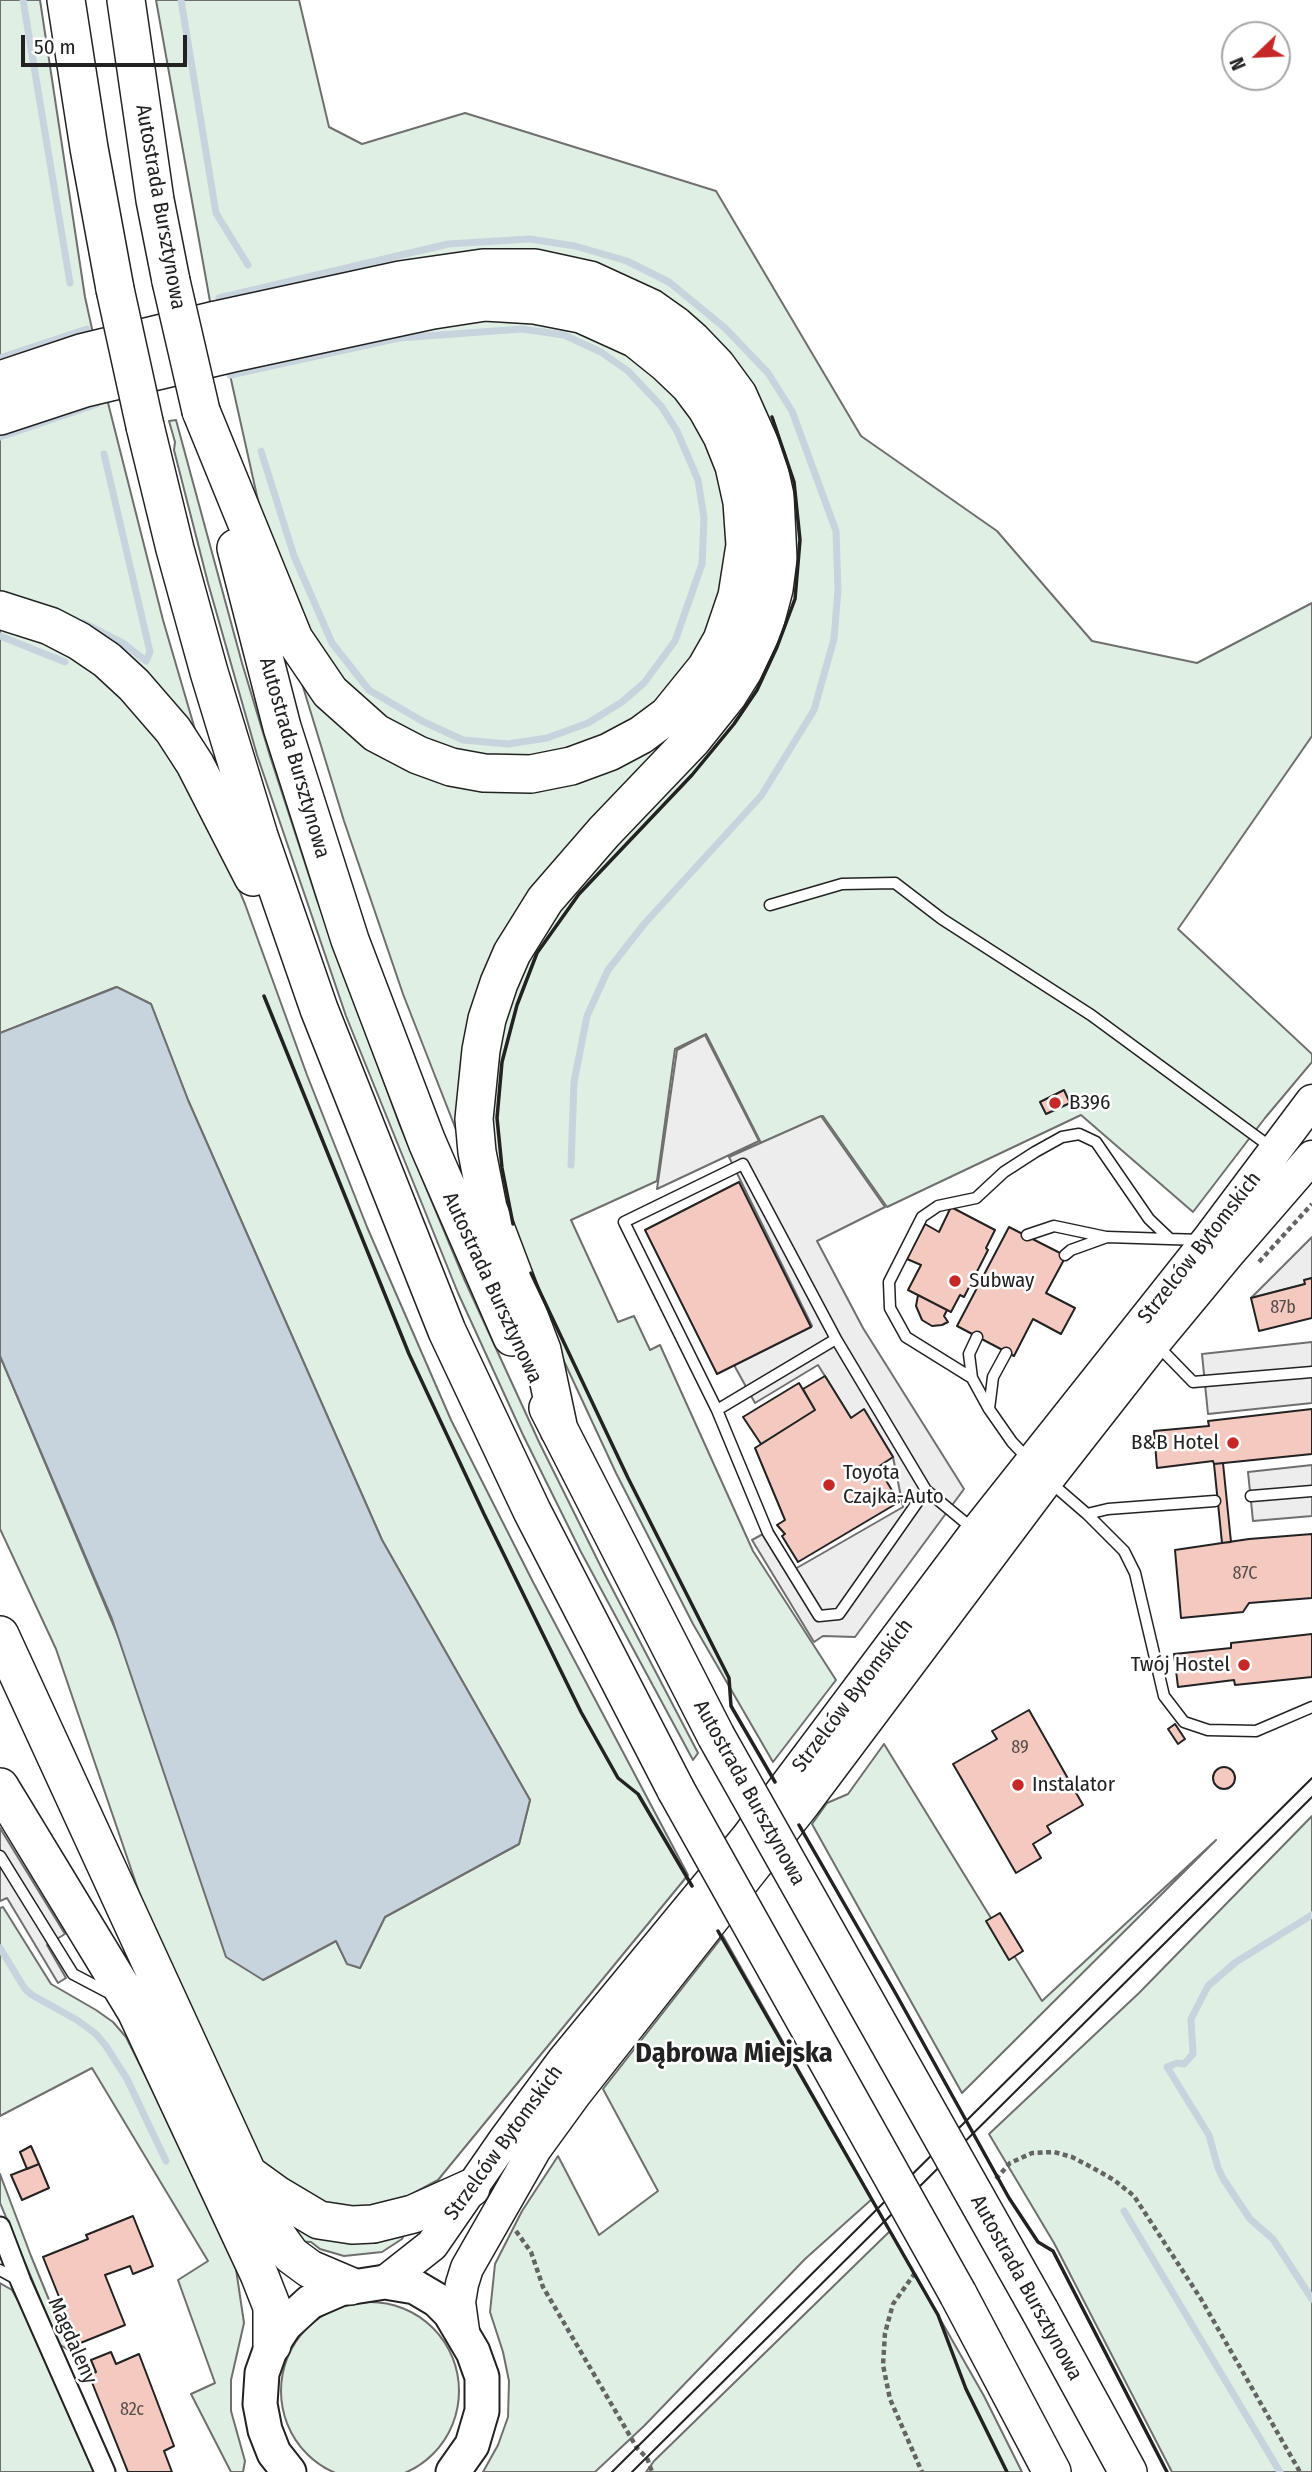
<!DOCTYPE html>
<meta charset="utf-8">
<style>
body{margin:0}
#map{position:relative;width:1312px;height:2472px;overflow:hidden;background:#fff;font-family:"Fira Sans Condensed",sans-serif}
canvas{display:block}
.north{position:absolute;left:1221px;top:21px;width:70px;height:70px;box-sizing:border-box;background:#fff;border:2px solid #a7a7a7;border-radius:50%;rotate:247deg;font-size:19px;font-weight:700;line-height:28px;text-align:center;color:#222}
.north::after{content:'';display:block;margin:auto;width:24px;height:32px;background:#c62828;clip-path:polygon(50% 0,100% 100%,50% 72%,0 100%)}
.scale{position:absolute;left:21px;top:35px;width:166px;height:32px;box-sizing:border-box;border:4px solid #222;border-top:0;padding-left:9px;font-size:21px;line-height:24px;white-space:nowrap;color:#222;-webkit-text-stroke:5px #fff;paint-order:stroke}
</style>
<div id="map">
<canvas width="1312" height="2472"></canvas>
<div class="north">N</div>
<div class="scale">50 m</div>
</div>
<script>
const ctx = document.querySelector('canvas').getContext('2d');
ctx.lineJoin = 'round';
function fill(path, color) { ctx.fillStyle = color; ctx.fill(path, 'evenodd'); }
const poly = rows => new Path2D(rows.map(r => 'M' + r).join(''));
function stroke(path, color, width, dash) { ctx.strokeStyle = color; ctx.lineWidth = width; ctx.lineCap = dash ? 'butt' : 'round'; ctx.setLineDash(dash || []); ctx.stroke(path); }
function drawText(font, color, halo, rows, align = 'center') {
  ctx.font = font + ' "Fira Sans Condensed",sans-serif'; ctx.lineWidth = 5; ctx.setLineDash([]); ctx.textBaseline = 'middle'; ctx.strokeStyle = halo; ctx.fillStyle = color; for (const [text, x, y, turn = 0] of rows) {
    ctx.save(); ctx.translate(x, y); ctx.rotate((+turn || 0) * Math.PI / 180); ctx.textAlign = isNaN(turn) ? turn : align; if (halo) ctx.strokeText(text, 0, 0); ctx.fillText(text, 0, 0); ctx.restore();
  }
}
const green = poly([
 [0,0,40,0,85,297,94,338,0,366,0,0],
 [156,0,299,0,329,127,362,144,465,113,716,191,861,436,997,531,1092,641,1197,663,1312,603,1312,736,1178,929,1312,1054,1312,1062,1265,1118,1193,1212,1081,1115,887,1207,823,1116,761,1143,706,1034,675,1049,657,1181,571,1220,618,1322,634,1316,650,1350,660,1345,753,1551,836,1680,773,1762,693,1624,616,1473,563,1359,506,1220,492,1142,493,1066,504,1017,522,964,790,560,608,272,211,307,156,0],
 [511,280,583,292,620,306,660,329,701,367,734,414,757,476,766,528,762,573,755,612,738,652,714,694,687,727,564,857,518,917,493,971,479,1011,471,1048,466,1103,466,1146,462,1145,403,994,344,821,300,677,342,720,405,762,466,781,519,785,570,779,635,750,677,718,705,685,730,648,744,607,752,571,754,526,748,480,723,417,691,374,654,337,618,316,581,301,515,291,465,293,221,343,219,331,457,282,511,280],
 [495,316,554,321,636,357,673,390,703,430,721,477,728,518,728,560,721,598,691,664,638,720,598,742,524,758,489,760,440,748,400,730,357,699,314,647,259,505,228,366,495,316],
 [106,395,163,620,201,750,0,598,0,429,106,395],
 [176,420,242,663,270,756,317,900,399,1123,465,1281,539,1442,603,1571,698,1753,693,1760,581,1552,523,1435,458,1293,346,1016,257,755,208,583,174,450,175,442,169,421,176,420],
 [0,624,83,659,127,697,173,753,215,832,245,904,307,1075,367,1227,451,1420,533,1582,688,1875,438,2180,399,2201,356,2214,308,2203,273,2181,247,2143,157,1945,56,1649,0,1529,0,1356,263,1980,336,1941,347,1963,360,1968,385,1917,519,1844,530,1800,382,1540,188,1100,151,1004,116,987,0,1033,0,624],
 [884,1744,1042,2001,1216,1840,962,2093,812,1824,827,1803,848,1794,884,1744],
 [1312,1816,1312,2472,1172,2472,1054,2243,989,2134,1139,1993,1312,1816],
 [3,1907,51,1984,96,2010,113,2022,126,2037,184,2153,236,2269,244,2323,231,2380,231,2411,245,2461,243,2472,231,2472,191,2394,215,2383,178,2280,208,2261,92,2068,0,2116,0,1908,3,1907],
 [723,1936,872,2199,805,2259,644,2426,595,2472,483,2472,498,2445,508,2417,509,2381,503,2352,490,2312,495,2264,522,2211,558,2156,599,2235,658,2191,603,2089,723,1936],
 [0,2174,31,2256,70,2351,59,2344,0,2203,0,2174],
 [270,2205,409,2226,402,2239,382,2252,344,2256,320,2249,311,2242,292,2241,270,2205],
 [890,2231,984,2396,1022,2472,646,2472,654,2461,890,2231],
 [0,2283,12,2290,22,2308,94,2472,0,2472,0,2283],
 '281 2391a89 89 0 1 1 178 0a89 89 0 1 1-178 0Z'
]);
const parking = poly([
 [705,1035,759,1141,657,1189,677,1050,705,1035],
 [821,1116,885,1207,817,1241,863,1328,964,1489,855,1637,823,1636,814,1642,752,1540,772,1529,795,1569,903,1507,893,1457,864,1410,851,1418,818,1365,755,1403,734,1365,812,1326,729,1157,821,1116],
 [1312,1237,1312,1278,1305,1280,1305,1284,1251,1298,1312,1237],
 [1312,1342,1312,1403,1208,1414,1202,1354,1312,1342],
 [1312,1465,1312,1516,1253,1521,1248,1472,1312,1465],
 [0,1828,65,1934,47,1945,66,1978,58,1983,7,1898,0,1901,0,1828]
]);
const water = poly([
 [117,987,151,1004,188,1100,382,1540,530,1800,519,1844,385,1917,360,1968,347,1964,336,1941,263,1980,226,1957,112,1619,0,1356,0,1033,117,987]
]);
const stream = poly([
 [23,0,70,283],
 [181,0,216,213,248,265],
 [219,298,448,244,530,239,575,246,627,261,669,282,725,328,768,373,792,411,836,531,838,590,834,639,814,710,761,796,645,923,608,970,587,1016,574,1082,571,1165],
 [0,358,87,329],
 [230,375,399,338,522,329,564,335,601,352,628,371,661,406,677,431,698,480,704,518,702,564,675,641,644,683,622,702,588,723,547,738,508,744,463,740,422,721,369,690,332,643,294,556,261,451],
 [0,437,97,404],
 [84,623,123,643,146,661,150,652,104,454],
 [0,636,65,662],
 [1312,1915,1236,1962,1208,1986,1191,2019,1193,2054,1184,2064,1177,2063,1167,2067,1209,2135,1218,2168,1224,2180,1250,2219,1273,2239,1312,2299],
 [0,1948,25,1989,32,1995,77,2020,96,2034,106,2046,127,2079,166,2161],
 [1124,2211,1280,2472]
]);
const building = poly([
 [1064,1090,1070,1103,1046,1114,1040,1102,1064,1090],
 [739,1182,811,1327,717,1374,645,1230,739,1182],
 [951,1207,995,1230,986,1248,988,1250,964,1297,960,1295,951,1312,908,1290,921,1265,907,1259,925,1224,939,1232,951,1207],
 [1009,1227,1066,1256,1046,1293,1075,1308,1061,1334,1033,1319,1014,1356,957,1326,1009,1227],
 [1312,1278,1312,1318,1259,1331,1251,1298,1305,1284,1304,1280,1312,1278],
 [918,1295,947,1310,944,1316,948,1322,942,1325,932,1326,922,1320,916,1306,918,1295],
 [825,1376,851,1418,864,1409,893,1457,878,1467,899,1502,798,1562,782,1536,785,1534,777,1525,785,1520,755,1448,815,1410,803,1389,825,1376],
 [799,1383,815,1410,761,1444,743,1417,799,1383],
 [1312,1409,1312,1454,1214,1464,1213,1461,1157,1468,1154,1431,1209,1426,1208,1421,1312,1409],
 [1223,1463,1231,1542,1222,1543,1214,1464,1223,1463],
 [1312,1534,1312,1598,1249,1603,1243,1612,1181,1618,1175,1550,1249,1539,1312,1534],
 [1312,1634,1312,1677,1235,1685,1234,1680,1178,1687,1174,1654,1231,1648,1231,1643,1312,1634],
 [1029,1710,1083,1805,1047,1826,1051,1833,1033,1844,1041,1858,1016,1873,953,1764,997,1739,992,1731,1029,1710],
 [1175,1724,1185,1739,1178,1744,1168,1729,1175,1724],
 '1213 1778a11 11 0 1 1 22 0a11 11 0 1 1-22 0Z',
 [1000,1913,1023,1951,1009,1960,986,1921,1000,1913],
 [31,2146,39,2164,27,2169,20,2152,31,2146],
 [39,2164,49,2188,22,2200,11,2175,39,2164],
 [133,2216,153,2266,133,2274,130,2266,105,2275,125,2325,78,2344,43,2257,88,2239,86,2235,133,2216],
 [111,2352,116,2364,139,2354,174,2446,164,2451,172,2472,128,2472,89,2375,96,2372,91,2360,111,2352]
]);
const path = poly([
 [1259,1262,1312,1204],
 [996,2179,1010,2163,1032,2153,1054,2152,1072,2157,1093,2168,1114,2180,1134,2196,1201,2299,1300,2472],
 [516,2231,531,2252,543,2287,637,2448,647,2458,652,2472],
 [915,2273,893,2304,885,2333,883,2365,890,2399,922,2472]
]);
const service = poly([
 [770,905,842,884,895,883,942,919,1091,1015,1272,1148],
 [1027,1235,1054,1226,1106,1237],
 [1065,1255,1071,1250,1107,1237,1200,1240],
 [977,1337,969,1354,972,1378,989,1409],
 [836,1339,743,1164,624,1222,717,1410,836,1339,926,1490],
 [1157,1345,1193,1382,1312,1372],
 [1006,1353,993,1377,989,1409,1012,1442,1029,1460],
 [972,1378,906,1337,890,1308,889,1282,922,1217,938,1206,976,1198,1004,1172,1035,1152,1062,1137,1079,1134,1096,1142,1149,1219,1170,1239],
 [717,1410,768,1533,819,1616,839,1614,926,1490,973,1529],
 [1050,1482,1087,1514,1124,1551,1135,1573,1164,1696,1184,1722,1208,1730,1256,1731,1312,1707],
 [1251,1496,1312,1491],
 [1087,1514,1108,1509,1215,1501],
 [0,1856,73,1974,111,1994],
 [0,2270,18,2280]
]);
const minor = poly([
 [0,2227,21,2282,105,2472]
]);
const primary = poly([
 [385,2282,432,2245,504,2141,563,2061,746,1839,976,1532,1207,1241,1312,1101],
 [463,2331,459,2302,462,2284,467,2268,535,2149,575,2094,804,1804,1047,1480,1155,1342,1227,1255,1312,1157]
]);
const trunk = poly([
 [289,2472,274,2453,265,2430,260,2404,262,2373,272,2345,285,2325,310,2302,340,2289,385,2282,415,2287,437,2300,450,2313,473,2352,482,2377,482,2411,472,2445,453,2472]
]);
const motorway = poly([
 [66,0,89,148,115,289],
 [126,0,155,200,171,281],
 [0,380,81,353,216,320,400,280,483,268,535,268,590,280,651,308,675,325,692,340,716,365,738,395,767,460,775,496,778,559,774,589,764,627,743,671,728,695,692,740,604,832,545,900,512,953,499,983,487,1019,481,1050,474,1119,477,1152,488,1208,542,1350,559,1430],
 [0,416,85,388,233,353,433,310,485,302,535,305,581,314,636,339,667,364,689,385,707,409,722,436,734,466,742,502,745,545,737,596,722,640,706,668,668,715,641,735,609,752,571,766,531,774,484,773,451,767,418,755,376,733,330,692,294,639,201,411],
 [145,426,175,549,209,672,259,836,319,1009,447,1331,532,1511,676,1790],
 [236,548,282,727,350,940,427,1142,512,1337],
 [0,610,50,626,79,641,107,660,134,685,173,730,195,764,253,877],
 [548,1408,716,1736],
 [0,1635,275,2233,291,2255,310,2269,350,2286],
 [0,1787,136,2011,259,2274,272,2307,272,2345],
 [248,2174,277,2195,319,2220,352,2225,373,2224,413,2214,471,2188],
 [958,2294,1052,2472],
 [1040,2311,1128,2472]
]);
const tram = poly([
 [612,2472,1312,1778],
 [632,2472,1312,1797]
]);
const motorwayBridge = poly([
 [171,281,201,411],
 [115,289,145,426],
 [716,1736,1040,2311],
 [676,1790,958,2294]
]);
const wall = poly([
 [264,996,409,1354,484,1514,581,1712,618,1778,638,1794,692,1886],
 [513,1224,502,1168,497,1118,502,1062,517,1005,537,953,579,894,692,775,734,724,757,690,777,647,795,599,800,540,794,482,772,417],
 [531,1273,628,1478,729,1678,731,1706,775,1782],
 [799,1825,896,1994,1009,2198,1038,2242,1053,2251,1167,2472],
 [718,1931,938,2315,966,2389,1007,2472]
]);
const markers = [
 [1055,1103,7,"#c62828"],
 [955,1281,7,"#c62828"],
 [1233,1443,7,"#c62828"],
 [829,1485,7,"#c62828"],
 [1244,1665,7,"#c62828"],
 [1018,1785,7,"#c62828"]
];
const numberNames = [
 ["87b",1283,1308],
 ["87C",1245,1574],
 ["89",1020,1748],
 ["82c",132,2410]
];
const streetNames = [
 ["Autostrada Bursztynowa",160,207,80],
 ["Autostrada Bursztynowa",294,758,74],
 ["Strzelców Bytomskich",1200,1248,-52],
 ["Autostrada Bursztynowa",492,1288,65],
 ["Strzelców Bytomskich",853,1696,-53],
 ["Autostrada Bursztynowa",749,1793,61],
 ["Strzelców Bytomskich",504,2143,-54],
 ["Autostrada Bursztynowa",1026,2288,61],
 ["Magdaleny",72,2341,66]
];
const poiNames = [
 ["B396",1069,1103],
 ["Subway",969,1281],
 ["B&B Hotel",1219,1443,"right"],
 ["Toyota",843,1473],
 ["Czajka-Auto",843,1497],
 ["Twój Hostel",1230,1665,"right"],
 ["Instalator",1032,1785]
];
const districtNames = [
 ["Dąbrowa Miejska",734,2054]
];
fill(green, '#e0efe3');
stroke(green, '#6f6f6f', 2);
fill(parking, '#ededed');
stroke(parking, '#6f6f6f', 2);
fill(water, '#c7d3dd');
stroke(water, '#6f6f6f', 2);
stroke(stream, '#c7d3dd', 7);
fill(building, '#f3c9c0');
stroke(building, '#222', 2);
stroke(service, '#222', 13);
stroke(minor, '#222', 23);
stroke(primary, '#222', 35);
stroke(trunk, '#222', 37);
stroke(motorway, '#222', 40);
stroke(path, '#646464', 4.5, [5, 3.5]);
stroke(service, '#fff', 10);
stroke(minor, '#fff', 19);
stroke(primary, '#fff', 32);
stroke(trunk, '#fff', 33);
stroke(motorway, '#fff', 37);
stroke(tram, '#222', 2);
stroke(motorwayBridge, '#222', 40, []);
stroke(motorwayBridge, '#fff', 37);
stroke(wall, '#222', 3.5);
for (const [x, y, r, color] of markers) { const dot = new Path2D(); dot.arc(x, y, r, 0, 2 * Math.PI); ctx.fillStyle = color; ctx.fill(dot); stroke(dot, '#fff', 2.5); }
drawText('18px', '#564c4a', null, numberNames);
drawText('21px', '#222', '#fff', streetNames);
drawText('21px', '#222', '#fff', poiNames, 'left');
drawText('bold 28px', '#222', '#fff', districtNames);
</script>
